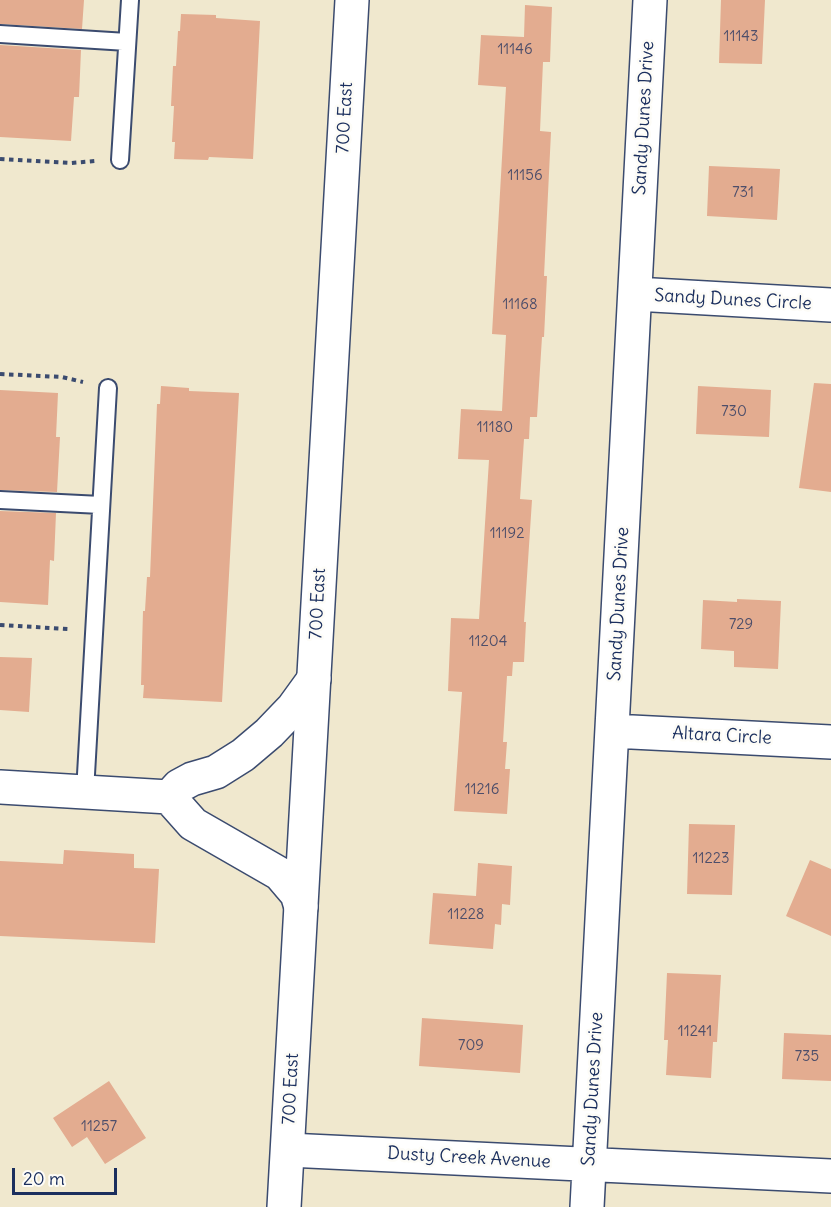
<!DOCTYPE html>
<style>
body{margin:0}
#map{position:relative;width:831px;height:1207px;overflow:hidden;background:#f0e8ce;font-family:Delius,sans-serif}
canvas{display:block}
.scale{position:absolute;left:12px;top:1168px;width:105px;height:27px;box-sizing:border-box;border:3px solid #1b2f5e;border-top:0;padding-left:8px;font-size:18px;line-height:21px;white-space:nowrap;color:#1b2f5e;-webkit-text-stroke:4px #fdfcf7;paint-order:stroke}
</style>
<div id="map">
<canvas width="831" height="1207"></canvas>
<div class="scale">20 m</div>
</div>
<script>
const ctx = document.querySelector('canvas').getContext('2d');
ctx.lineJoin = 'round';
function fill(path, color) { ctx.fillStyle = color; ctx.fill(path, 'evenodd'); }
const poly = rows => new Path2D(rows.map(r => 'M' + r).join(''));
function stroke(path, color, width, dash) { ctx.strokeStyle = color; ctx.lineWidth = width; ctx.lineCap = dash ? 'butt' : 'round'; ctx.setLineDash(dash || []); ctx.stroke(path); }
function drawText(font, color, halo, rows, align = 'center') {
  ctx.font = font + ' Delius,sans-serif'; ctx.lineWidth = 5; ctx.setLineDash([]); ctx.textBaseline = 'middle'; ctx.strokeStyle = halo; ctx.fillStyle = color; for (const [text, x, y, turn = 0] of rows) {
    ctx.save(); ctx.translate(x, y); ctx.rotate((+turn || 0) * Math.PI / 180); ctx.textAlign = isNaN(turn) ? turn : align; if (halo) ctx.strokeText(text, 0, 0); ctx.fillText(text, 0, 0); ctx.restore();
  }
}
const building = poly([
 [0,0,84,0,82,29,0,24],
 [721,0,765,0,762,64,719,63],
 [525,5,552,7,550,62,543,62,540,131,551,132,544,276,547,276,544,337,542,337,537,417,530,417,529,439,524,439,520,499,532,500,524,622,526,622,524,662,513,662,512,676,507,676,503,742,507,742,505,769,510,769,507,814,454,811,462,692,448,691,451,618,479,619,489,460,458,459,461,409,502,411,506,335,492,334,506,87,478,85,481,35,524,37],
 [181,14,216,15,216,18,260,21,253,159,209,157,208,160,174,159,175,142,172,142,174,106,171,106,173,66,176,66,178,31,180,31],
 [0,45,81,50,79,97,74,97,71,141,0,137],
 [709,166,780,169,777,220,707,216],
 [814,383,831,384,831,492,799,488],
 [161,386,189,388,189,391,239,393,222,702,143,698,144,685,141,685,143,611,145,611,147,577,150,577,157,404,160,404],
 [698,386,771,390,769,437,696,434],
 [0,390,58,393,56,437,60,437,57,492,0,490],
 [0,511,56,513,54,561,50,560,48,605,0,602],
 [737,599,781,601,778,669,734,667,734,651,701,649,703,600,737,602],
 [0,657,32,658,29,712,0,710],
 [689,824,735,825,732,895,687,894],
 [64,850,134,854,134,868,159,869,155,943,0,936,0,861,63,864],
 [810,860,831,869,831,936,786,916],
 [478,863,512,866,510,905,502,904,501,925,495,924,493,949,429,944,433,893,476,896],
 [667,973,721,975,717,1042,713,1042,711,1078,666,1075,668,1040,664,1040],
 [422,1018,523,1025,520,1073,419,1066],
 [784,1033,831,1035,831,1081,782,1079],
 [109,1081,146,1138,105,1164,87,1137,72,1147,53,1118]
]);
const path = poly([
 [0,159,71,163,95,161],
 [0,374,62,377,83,382],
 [0,625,68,629]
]);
const service = poly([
 [0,34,127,42],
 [120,160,130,0],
 [0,500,101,505],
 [85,792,108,388]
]);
const minor = poly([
 [635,294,831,305],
 [612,731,831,742],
 [0,787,169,797,193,824,280,874,297,894,301,907],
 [169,797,179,786,192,779,216,772,243,755,269,733,293,708,314,679],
 [288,1150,831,1176],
 [587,1207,650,0]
]);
const primary = poly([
 [284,1207,352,0]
]);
const numberNames = [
 ["11143",741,37],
 ["11146",515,50],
 ["11156",525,176],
 ["731",743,193],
 ["11168",520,305],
 ["730",734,412],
 ["11180",495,428],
 ["11192",507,534],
 ["729",741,625],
 ["11204",488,642],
 ["11216",482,790],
 ["11223",711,859],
 ["11228",466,915],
 ["11241",695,1032],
 ["709",471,1046],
 ["735",807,1057],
 ["11257",99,1127]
];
const streetNames = [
 ["700 East",345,118,-87],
 ["Sandy Dunes Drive",644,118,-87],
 ["Sandy Dunes Circle",733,300,3],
 ["700 East",318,604,-87],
 ["Sandy Dunes Drive",619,604,-87],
 ["Altara Circle",722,736,3],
 ["700 East",291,1089,-87],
 ["Sandy Dunes Drive",593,1089,-87],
 ["Dusty Creek Avenue",469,1158,3]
];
fill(building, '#e3ac90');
stroke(service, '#3b4b6f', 20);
stroke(minor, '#3b4b6f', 36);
stroke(primary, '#3b4b6f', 36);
stroke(path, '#3b4b6f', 4, [4.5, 4.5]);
stroke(service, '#fff', 16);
stroke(minor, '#fff', 33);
stroke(primary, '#fff', 33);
drawText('15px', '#4d4e6a', null, numberNames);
drawText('18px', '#1b2f5e', '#fdfcf7', streetNames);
</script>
